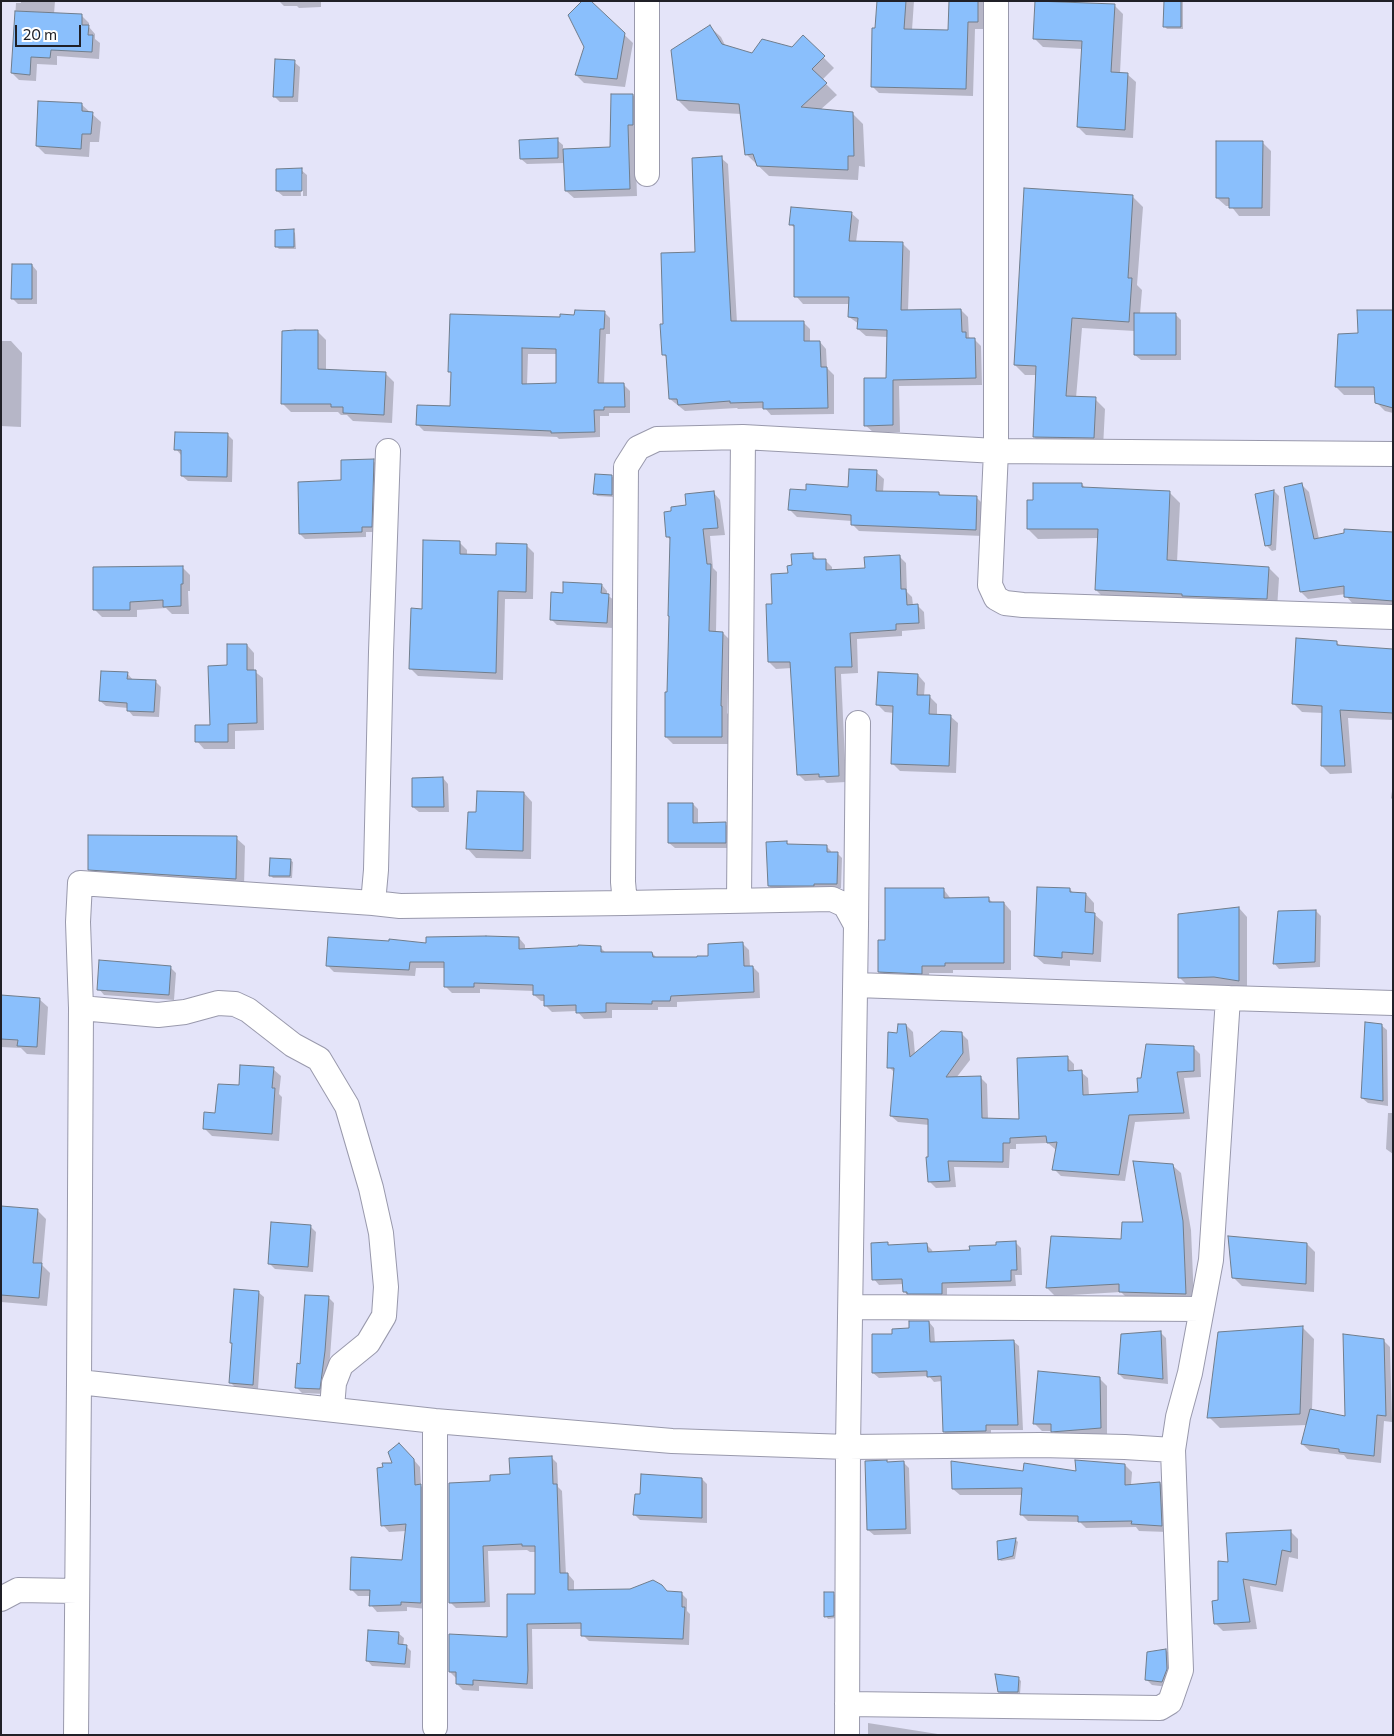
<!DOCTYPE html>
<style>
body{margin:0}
#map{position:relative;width:1394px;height:1736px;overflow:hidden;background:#e4e4f9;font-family:Commissioner,sans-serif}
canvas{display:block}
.frame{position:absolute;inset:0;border:2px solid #202027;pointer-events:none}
.scale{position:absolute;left:15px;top:25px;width:66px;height:22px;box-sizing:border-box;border:2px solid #202027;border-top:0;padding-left:6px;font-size:15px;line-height:18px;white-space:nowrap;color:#202027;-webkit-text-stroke:4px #fff;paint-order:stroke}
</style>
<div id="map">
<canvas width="1394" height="1736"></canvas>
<div class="frame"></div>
<div class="scale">20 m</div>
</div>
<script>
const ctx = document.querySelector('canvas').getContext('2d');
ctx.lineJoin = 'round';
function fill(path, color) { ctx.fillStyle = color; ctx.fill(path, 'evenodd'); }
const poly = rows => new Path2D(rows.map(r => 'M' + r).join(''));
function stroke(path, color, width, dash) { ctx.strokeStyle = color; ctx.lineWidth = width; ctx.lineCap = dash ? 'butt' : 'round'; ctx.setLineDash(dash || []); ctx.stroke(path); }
const shadow = poly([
 [21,1,55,1,54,14,82,16,89,23,89,27,95,34,95,39,100,43,99,59,57,56,57,65,37,64,36,81,19,80,12,73,16,3,21,3],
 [279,1,321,1,321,7,299,8,297,6,284,6],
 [589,1,633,43,625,87,584,83,576,75,586,47],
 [878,1,914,1,912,30,950,31,950,1,985,1,985,29,975,29,973,96,879,93,872,86],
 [1165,1,1183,1,1183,29,1167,29,1165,27],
 [1114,5,1123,14,1120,73,1127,74,1136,82,1133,138,1086,135,1078,127,1082,49,1043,47,1034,38],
 [710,27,721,37,726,47,753,55,792,48,803,37,834,68,822,80,837,95,820,110,852,113,863,124,865,167,859,166,858,180,769,176,746,154,741,114,689,111,678,100],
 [294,62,300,67,298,102,280,102,274,96],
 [633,95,640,103,640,133,635,133,637,196,574,198,566,191,565,163,527,164,521,159,557,140,563,145,563,150,612,148],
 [81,104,101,122,99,142,90,142,89,157,45,154,37,146],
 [1262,142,1271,151,1270,216,1239,216,1231,206,1226,206,1217,198],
 [721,158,728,164,737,323,803,322,810,329,810,342,820,342,826,349,827,368,834,375,834,414,771,415,765,408,738,409,737,408,685,411,670,399,667,358,663,354,665,325,697,253],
 [301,170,307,175,307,196,303,196,303,174,300,174,301,196,283,196,277,191],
 [1133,197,1143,207,1137,285,1142,290,1140,314,1175,314,1181,320,1181,360,1141,360,1135,355,1135,331,1082,328,1076,398,1095,399,1105,409,1103,448,1044,447,1034,437,1037,375,1025,375,1015,365],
 [851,213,859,220,856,242,903,244,910,251,908,311,961,310,968,317,969,337,971,339,974,339,981,346,982,385,899,386,900,432,873,432,865,425,888,379,888,337,866,336,858,329,859,324,849,317,850,304,803,304,796,296,796,229,790,224],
 [293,231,295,233,296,249,279,249,277,247],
 [32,265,37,271,37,304,18,304,13,299],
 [1393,311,1393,413,1385,411,1376,402,1375,395,1344,395,1336,387,1359,334],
 [604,312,610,318,610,334,606,334,604,384,624,385,630,391,630,413,609,413,609,416,600,416,600,437,559,439,557,437,424,431,418,425,451,407,452,374,450,371,561,318],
 [528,354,557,354,558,384,527,385],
 [318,332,326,340,326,371,385,373,394,382,392,423,353,421,347,415,341,415,338,412,291,412,282,403],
 [1,341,11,341,22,353,21,427,1,426],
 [227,434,233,440,232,482,188,481,182,476,181,455,176,449],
 [373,461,379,466,376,532,366,532,366,537,305,539,300,534,343,481],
 [876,472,884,479,883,492,939,493,942,497,976,497,983,504,983,536,859,531,852,524,852,521,797,517,790,510,807,491,849,489],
 [612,476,614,479,614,497,597,496,595,493],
 [1082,484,1086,489,1170,493,1180,503,1177,562,1269,568,1279,578,1277,609,1106,600,1096,590,1099,538,1038,539,1028,529,1034,501],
 [1302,485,1309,492,1319,539,1393,533,1393,607,1353,604,1346,596,1346,594,1308,599,1301,592],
 [1274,491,1279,496,1276,550,1272,551,1266,545],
 [713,492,720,500,725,535,710,536,713,568,717,572,716,633,723,633,730,640,727,713,729,715,729,744,673,744,666,737,671,541,667,536,688,507],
 [459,542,467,550,467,556,497,556,526,545,534,553,533,599,505,599,503,680,418,676,410,668],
 [812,554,818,560,825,560,832,567,832,571,866,570,900,557,906,563,907,592,912,597,913,605,917,605,924,612,925,629,902,631,902,636,857,639,858,673,841,674,846,782,827,783,824,780,805,781,798,774,792,668,776,669,769,662,774,605,789,575],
 [182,567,190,575,190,591,188,591,189,614,172,614,166,608,137,610,137,617,102,617,94,609],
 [602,585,607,591,607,595,614,600,613,628,557,625,551,619,564,594],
 [1337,643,1341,646,1393,650,1393,720,1348,718,1352,773,1330,774,1322,766,1323,713,1302,712,1294,704],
 [247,645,254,653,254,671,263,678,264,730,235,731,235,749,204,749,197,741,211,726,228,667],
 [127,673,133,680,155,681,161,687,159,717,133,716,128,710,128,708,106,706,100,701],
 [918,675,925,683,924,696,930,697,937,704,937,715,950,716,958,723,956,773,900,771,892,763,894,713,885,712,878,705],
 [443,778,448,784,449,812,419,812,413,807],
 [1393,784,1393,800,1391,798],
 [524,793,532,802,531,859,476,858,468,849],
 [693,804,698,809,698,824,725,824,731,829,731,848,675,848,669,843],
 [236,838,245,846,244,887,97,878,89,869],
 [787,843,790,846,827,847,831,851,831,853,838,854,842,858,841,888,818,888,773,890,769,886],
 [290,860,293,862,292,878,273,878,271,876],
 [1070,889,1074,894,1086,894,1094,903,1094,914,1103,922,1101,962,1070,960,1070,966,1044,964,1035,956],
 [944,890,951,899,989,899,993,903,1004,903,1011,911,1011,970,953,970,953,973,929,973,930,981,887,979,879,972,886,942],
 [1239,908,1247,917,1247,989,1224,985,1188,986,1180,978],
 [1316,911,1321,916,1320,967,1279,969,1274,963],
 [519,938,525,945,525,950,601,948,606,953,652,953,657,958,709,957,743,944,749,950,750,967,753,967,759,973,760,998,677,1002,677,1007,658,1007,658,1010,612,1010,612,1018,584,1019,577,1011,552,1012,545,1005,545,1001,541,1001,534,995,534,991,480,989,480,993,452,993,445,986,445,968,416,968,415,976,334,972,327,965,427,944],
 [170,967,176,973,174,1000,104,995,99,989],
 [1,997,39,999,48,1007,45,1055,27,1054,21,1048,1,1047],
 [906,1025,913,1032,915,1054,961,1033,968,1040,970,1060,956,1078,981,1078,987,1084,988,1119,1021,1120,1067,1057,1074,1064,1074,1072,1081,1072,1088,1078,1089,1096,1139,1093,1193,1047,1200,1054,1201,1077,1184,1078,1190,1119,1135,1122,1125,1181,1061,1176,1054,1169,1057,1149,1055,1149,1048,1143,1016,1144,1016,1149,1010,1149,1009,1168,954,1167,956,1187,936,1188,930,1182,929,1125,898,1122,891,1116,895,1073,889,1067,898,1035],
 [1381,1025,1387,1030,1388,1106,1368,1103,1362,1098],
 [273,1069,281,1076,279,1094,282,1097,279,1141,212,1136,204,1128,240,1087],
 [1388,1113,1393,1113,1393,1154,1386,1149],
 [1172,1165,1181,1173,1191,1230,1194,1301,1128,1299,1121,1292,1055,1296,1047,1288,1123,1240,1145,1224],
 [1,1207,37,1210,46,1219,42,1265,50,1273,47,1306,1,1302],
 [310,1226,316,1232,313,1272,275,1269,269,1263],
 [1016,1243,1021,1248,1022,1275,1015,1275,1016,1286,947,1288,947,1299,909,1297,904,1291,904,1284,879,1285,874,1279,887,1244,890,1246,927,1245,932,1250,933,1253,971,1251],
 [1307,1244,1315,1252,1314,1292,1242,1286,1233,1277],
 [258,1292,264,1297,258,1389,236,1388,231,1383,233,1345,231,1343],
 [329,1298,334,1303,330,1357,325,1394,302,1393,296,1387,301,1365],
 [929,1322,934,1328,935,1343,1013,1341,1019,1346,1023,1430,991,1430,991,1436,950,1437,944,1432,942,1381,934,1382,929,1376,879,1378,873,1373,893,1336],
 [1303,1328,1314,1339,1312,1410,1347,1417,1383,1340,1390,1347,1392,1422,1384,1421,1381,1463,1347,1459,1344,1455,1310,1451,1302,1444,1307,1425,1220,1428,1209,1417],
 [1161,1333,1166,1338,1168,1384,1124,1379,1119,1374],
 [1099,1378,1107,1386,1107,1435,1060,1438,1053,1431,1042,1431,1035,1424],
 [406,1451,420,1467,421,1486,427,1492,427,1609,407,1607,407,1611,377,1612,371,1605,371,1596,358,1596,351,1589,404,1561,406,1531,389,1532,383,1525,394,1464],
 [551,1457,557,1463,558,1487,562,1491,566,1575,568,1574,574,1581,574,1591,681,1593,687,1599,687,1611,690,1614,689,1645,589,1641,583,1635,583,1629,532,1629,533,1689,479,1686,479,1691,463,1690,457,1684,456,1678,450,1672,509,1639,536,1595,536,1552,530,1552,527,1550,488,1551,490,1607,456,1608,450,1602,492,1482],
 [888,1463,904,1463,909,1468,911,1534,874,1535,868,1530],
 [1125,1465,1132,1472,1131,1485,1160,1483,1167,1490,1168,1532,1139,1531,1136,1527,1086,1528,1080,1522,1028,1521,1021,1514,1023,1495,960,1495,953,1489,1024,1472,1077,1473],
 [702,1479,707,1484,707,1523,640,1520,635,1515,641,1495],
 [1290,1531,1298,1539,1298,1559,1289,1557,1283,1592,1250,1586,1257,1629,1223,1631,1215,1623,1219,1601,1229,1564],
 [1016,1540,1018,1542,1015,1559,1001,1561,999,1559],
 [833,1593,836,1596,836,1618,828,1619,826,1616],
 [398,1633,404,1638,403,1646,406,1646,411,1651,410,1668,372,1666,367,1660],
 [1166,1650,1171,1656,1168,1687,1152,1685,1146,1679],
 [1018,1678,1021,1681,1020,1694,1001,1694,999,1692],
 [868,1723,944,1735,868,1735]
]);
const building = poly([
 [582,1,591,1,625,33,617,79,575,75,584,47,568,15,582,1],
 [877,1,906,1,904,29,948,30,949,1,978,1,978,22,968,22,966,89,871,87,872,28,875,28,877,1],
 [1035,1,1115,4,1111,72,1128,73,1125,130,1077,127,1082,41,1033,39,1035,1],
 [1164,1,1181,1,1181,27,1163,27,1164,1],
 [15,11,82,14,82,25,89,25,88,35,93,35,92,52,51,50,50,58,31,57,30,75,11,73,15,11],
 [710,25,722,44,752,53,762,39,792,47,803,35,825,56,812,69,827,83,801,107,853,112,854,156,848,156,848,170,757,166,753,154,745,155,739,104,677,100,671,50,710,25],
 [275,59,295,60,293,97,273,97,275,59],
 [611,94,633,94,633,125,628,125,630,189,565,191,563,149,610,147,611,94],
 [38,101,82,103,82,111,93,112,91,134,82,134,81,149,36,146,38,101],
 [558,138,558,158,520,159,519,140,558,138],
 [1216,141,1263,141,1262,208,1229,208,1229,198,1216,198,1216,141],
 [722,156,731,321,804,321,804,341,820,341,821,367,827,367,828,408,763,409,763,402,730,403,730,401,678,405,677,399,669,399,666,355,662,355,660,324,663,324,661,253,695,252,692,158,722,156],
 [302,168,302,191,276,191,276,169,302,168],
 [1024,188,1133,195,1128,278,1132,278,1129,322,1072,318,1066,396,1096,397,1094,438,1033,437,1036,366,1014,365,1024,188],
 [791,207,852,212,849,241,903,242,901,310,961,309,962,332,966,332,966,338,975,338,976,378,893,380,893,425,864,426,864,378,886,378,887,330,857,329,858,318,848,317,849,297,794,297,794,225,789,225,791,207],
 [294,229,294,247,275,247,275,230,294,229],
 [12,264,32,264,32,299,11,299,12,264],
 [575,310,605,311,604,329,600,329,598,383,624,383,625,407,604,407,604,410,594,410,595,432,551,433,551,431,416,425,417,405,450,406,451,372,448,372,450,314,560,317,560,314,574,315,575,310],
 [522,348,556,349,556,383,522,384,522,348],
 [1357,310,1393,310,1393,408,1375,403,1374,387,1335,387,1338,334,1358,333,1357,310],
 [1134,313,1176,313,1176,355,1134,355,1134,313],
 [295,330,318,330,318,369,386,372,384,415,343,413,343,407,331,407,331,404,281,404,282,331,295,330],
 [175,432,228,433,227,477,181,476,181,450,174,450,175,432],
 [374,459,372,527,362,527,362,532,299,534,298,482,341,480,341,460,374,459],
 [849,469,877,470,876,491,939,492,939,495,977,496,976,530,851,525,851,515,788,510,790,489,806,490,806,484,848,487,849,469],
 [595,474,612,475,612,495,593,494,595,474],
 [1033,483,1082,483,1082,487,1170,491,1167,560,1269,567,1267,599,1182,596,1182,594,1095,590,1098,529,1027,529,1027,500,1033,500,1033,483],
 [1302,483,1314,539,1344,533,1344,529,1393,532,1393,601,1344,597,1344,586,1300,592,1284,487,1302,483],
 [1274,490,1271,545,1265,546,1255,494,1274,490],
 [714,491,718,528,703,529,707,564,711,564,709,631,723,632,721,706,722,706,722,737,665,737,665,692,667,692,669,616,668,616,670,537,666,537,664,512,671,511,671,507,686,505,685,494,714,491],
 [423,540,460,541,460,554,496,555,496,543,527,544,526,592,498,591,496,673,409,669,411,608,422,609,423,540],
 [813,553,813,559,826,559,826,570,865,568,864,557,900,555,901,589,906,589,907,605,918,604,919,623,896,624,896,630,850,633,852,667,835,667,839,776,819,777,819,774,797,775,790,662,768,662,766,604,772,604,771,574,788,573,787,566,792,565,791,554,813,553],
 [183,566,183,584,181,584,181,606,163,607,163,600,130,602,130,610,93,610,93,567,183,566],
 [563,582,602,584,601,593,609,594,607,623,550,620,551,592,563,593,563,582],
 [1296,638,1337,641,1337,645,1393,649,1393,713,1340,710,1345,766,1321,766,1322,706,1292,704,1296,638],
 [227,644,247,644,247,670,256,670,257,723,228,724,228,742,195,742,195,725,210,725,208,666,227,665,227,644],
 [101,671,128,672,127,679,156,680,154,712,127,711,127,703,99,701,101,671],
 [878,672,918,674,917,695,930,695,929,714,951,715,949,766,891,764,893,706,876,705,878,672],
 [443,777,444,807,412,807,412,778,443,777],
 [477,791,524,792,523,851,466,849,468,812,476,812,477,791],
 [668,803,693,803,693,823,726,822,726,843,668,843,668,803],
 [88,835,237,836,236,879,88,870,88,835],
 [787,841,787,844,827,845,827,852,838,852,837,884,814,884,814,886,768,886,766,842,787,841],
 [270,858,291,859,290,876,269,876,270,858],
 [1037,887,1070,888,1070,892,1086,893,1085,912,1095,913,1093,954,1062,952,1062,958,1034,956,1037,887],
 [885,888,944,888,944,898,989,897,989,902,1004,902,1004,963,945,963,945,966,922,966,922,974,878,972,878,940,885,940,885,888],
 [1239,907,1239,981,1214,977,1178,978,1178,914,1239,907],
 [1316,910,1315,962,1273,964,1278,911,1316,910],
 [486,936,519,937,519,949,578,946,578,945,601,946,601,952,652,952,653,957,697,957,697,956,708,956,708,944,743,942,744,966,753,966,754,992,671,996,670,1001,652,1001,652,1004,606,1003,606,1012,576,1013,576,1005,544,1006,544,995,533,995,533,985,474,983,474,987,444,987,444,962,410,962,409,970,326,966,328,937,389,941,389,939,426,943,426,937,486,936],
 [99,960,171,966,169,995,97,990,99,960],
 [1,995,40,998,37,1047,17,1046,18,1040,1,1039,1,995],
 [1365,1022,1382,1024,1383,1101,1361,1098,1365,1022],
 [898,1024,906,1024,910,1057,941,1031,962,1032,963,1053,946,1077,981,1076,982,1118,1019,1119,1017,1058,1068,1056,1068,1071,1082,1070,1083,1095,1138,1092,1137,1078,1141,1078,1146,1044,1194,1046,1194,1071,1177,1072,1184,1113,1129,1115,1119,1175,1052,1170,1057,1142,1047,1143,1046,1136,1010,1138,1010,1143,1003,1143,1003,1162,948,1161,950,1181,928,1182,926,1157,928,1157,928,1119,890,1116,894,1068,887,1068,888,1032,897,1033,898,1024],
 [240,1065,274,1067,272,1088,275,1088,272,1134,203,1129,204,1112,215,1113,218,1084,239,1085,240,1065],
 [1133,1161,1173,1164,1183,1221,1186,1294,1119,1292,1119,1284,1046,1288,1051,1236,1121,1239,1122,1222,1143,1222,1133,1161],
 [1,1206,38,1209,33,1263,42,1263,39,1298,1,1295,1,1206],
 [271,1222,311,1225,308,1267,268,1264,271,1222],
 [1228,1236,1307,1243,1306,1284,1232,1278,1228,1236],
 [1016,1241,1017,1270,1011,1270,1011,1281,942,1283,942,1294,907,1294,907,1292,903,1292,902,1279,872,1280,871,1243,888,1242,888,1245,927,1243,928,1252,970,1250,969,1246,996,1245,996,1242,1016,1241],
 [234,1289,259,1291,253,1385,229,1383,232,1343,230,1343,234,1289],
 [305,1295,329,1296,325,1351,320,1389,295,1388,297,1363,300,1364,305,1295],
 [909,1321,929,1321,930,1342,1014,1340,1018,1425,986,1425,986,1431,943,1432,941,1376,927,1377,927,1371,872,1373,872,1334,892,1334,892,1329,909,1328,909,1321],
 [1303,1326,1300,1414,1207,1418,1218,1332,1303,1326],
 [1161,1331,1163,1379,1118,1374,1121,1334,1161,1331],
 [1343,1334,1384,1339,1386,1416,1377,1415,1374,1456,1339,1452,1339,1449,1301,1444,1310,1409,1345,1416,1343,1334],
 [1038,1371,1100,1377,1101,1428,1051,1432,1051,1424,1033,1424,1038,1371],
 [399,1443,414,1459,415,1485,421,1484,421,1603,401,1602,401,1605,369,1606,370,1590,350,1590,351,1557,402,1560,406,1524,381,1526,377,1468,383,1467,382,1463,392,1463,388,1452,399,1443],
 [552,1456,553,1484,557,1484,560,1573,568,1573,568,1590,630,1589,653,1580,662,1585,667,1591,682,1592,682,1607,685,1607,683,1639,581,1636,581,1623,527,1624,528,1670,527,1684,473,1680,473,1685,456,1684,456,1672,449,1672,449,1634,507,1637,507,1594,535,1594,535,1546,522,1546,522,1544,483,1546,485,1602,449,1603,449,1483,490,1481,490,1475,510,1474,509,1458,552,1456],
 [887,1460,887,1462,904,1461,906,1529,867,1530,865,1461,887,1460],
 [1075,1460,1125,1464,1125,1485,1160,1482,1162,1526,1131,1524,1132,1521,1078,1522,1078,1516,1020,1515,1022,1488,952,1489,951,1461,1023,1471,1024,1463,1076,1471,1075,1460],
 [641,1474,702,1478,702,1518,633,1515,635,1494,640,1494,641,1474],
 [1291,1530,1291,1552,1282,1550,1276,1585,1243,1579,1250,1622,1214,1624,1212,1601,1218,1600,1218,1561,1228,1562,1226,1533,1291,1530],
 [1016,1538,1013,1556,998,1560,997,1541,1016,1538],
 [824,1592,834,1592,834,1616,824,1617,824,1592],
 [368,1630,399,1632,398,1644,407,1645,405,1664,366,1661,368,1630],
 [1166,1649,1167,1669,1162,1682,1145,1680,1147,1652,1166,1649],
 [995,1674,1019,1677,1018,1692,998,1692,995,1674]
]);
const street = poly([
 [996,1,996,451,990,585,996,598,1005,603,1023,605,1393,617],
 [647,174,647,1],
 [388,451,381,652,376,870,373,903,400,906,625,903],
 [739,900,743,437],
 [856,925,858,723],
 [856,985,1228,998,1393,1003],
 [81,1008,158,1015,185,1012,218,1003,235,1004,248,1010,293,1045,319,1059,347,1106,371,1188,381,1233,386,1287,384,1316,368,1343,341,1365,334,1383,332,1408],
 [851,1307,1202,1309],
 [79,1382,81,1008,78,922,80,883,373,903],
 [435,1421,435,1727],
 [1,1599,18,1590,77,1591],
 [847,1704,1160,1708,1170,1702,1181,1670,1173,1450],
 [76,1735,79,1382,435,1421,672,1441,848,1447,1040,1445,1125,1447,1173,1450,1178,1417,1190,1373,1211,1260,1228,998],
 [847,1735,848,1447,856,925,845,905,832,899,625,903,623,882,626,467,638,448,657,439,743,437,996,451,1393,454]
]);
fill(shadow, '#0003');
fill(building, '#8abffc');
stroke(building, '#707d8c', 1);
stroke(street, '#9999ac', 26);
stroke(street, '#fff', 24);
</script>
